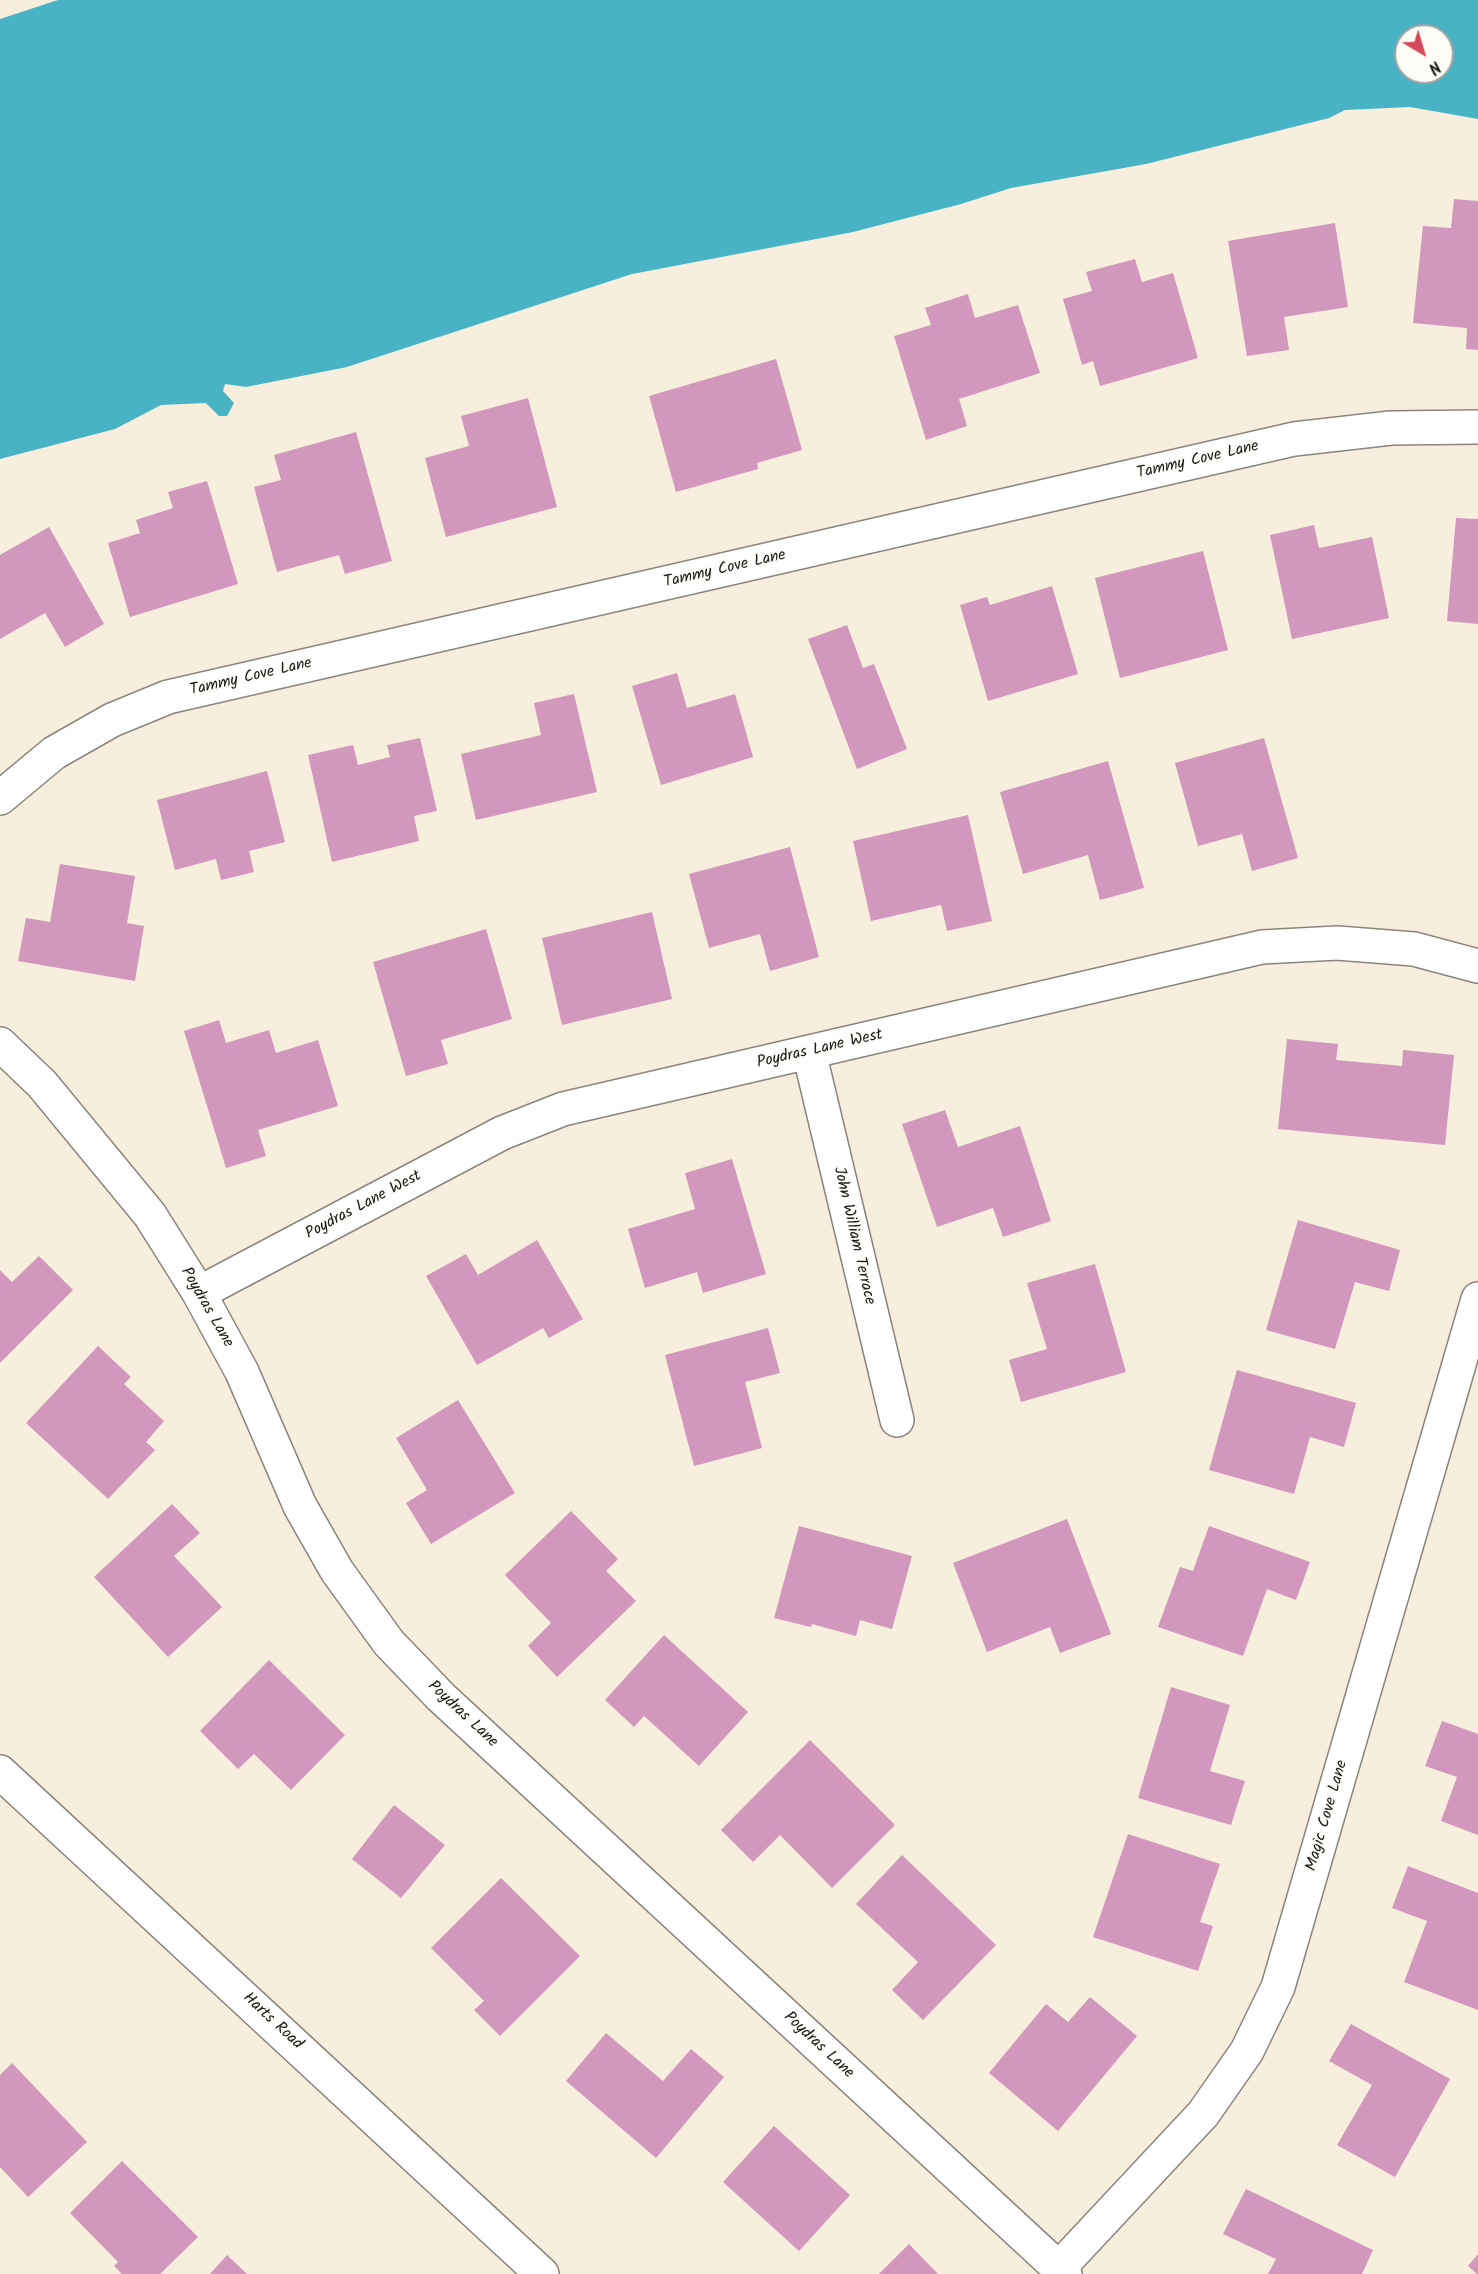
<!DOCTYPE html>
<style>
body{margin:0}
#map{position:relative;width:1478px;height:2274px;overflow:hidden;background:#f8eede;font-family:Kalam,sans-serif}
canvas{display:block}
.north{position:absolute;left:1394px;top:24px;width:60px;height:60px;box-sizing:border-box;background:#fdfcf7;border:2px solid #a3a29f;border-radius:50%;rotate:142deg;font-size:16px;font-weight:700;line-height:24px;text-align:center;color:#1c1c1c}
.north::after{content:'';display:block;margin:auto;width:21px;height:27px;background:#d1495b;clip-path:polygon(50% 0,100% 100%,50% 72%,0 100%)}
</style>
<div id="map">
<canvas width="1478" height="2274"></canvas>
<div class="north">N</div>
</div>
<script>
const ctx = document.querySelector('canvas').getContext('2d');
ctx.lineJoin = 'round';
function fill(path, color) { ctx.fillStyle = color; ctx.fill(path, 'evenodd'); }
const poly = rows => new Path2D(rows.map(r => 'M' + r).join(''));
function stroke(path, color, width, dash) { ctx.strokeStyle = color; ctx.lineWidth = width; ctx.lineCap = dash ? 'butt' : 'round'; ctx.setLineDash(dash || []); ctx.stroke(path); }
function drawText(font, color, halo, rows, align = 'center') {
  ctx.font = font + ' Kalam,sans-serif'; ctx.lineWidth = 4.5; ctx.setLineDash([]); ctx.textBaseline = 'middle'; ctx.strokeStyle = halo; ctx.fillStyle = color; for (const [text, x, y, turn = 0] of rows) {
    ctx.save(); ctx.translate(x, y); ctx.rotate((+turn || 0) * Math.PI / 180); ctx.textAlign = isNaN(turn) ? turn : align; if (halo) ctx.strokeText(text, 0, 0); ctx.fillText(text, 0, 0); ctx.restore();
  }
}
const water = poly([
 [58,0,1478,0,1478,119,1410,107,1345,110,1329,118,1146,164,1011,188,961,204,853,232,632,274,347,367,246,387,225,384,223,391,234,403,227,416,219,416,206,403,161,405,115,429,0,459,0,19],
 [1406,36,1442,36,1442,72,1406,72]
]);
const building = poly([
 [1454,199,1478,201,1478,350,1466,349,1467,328,1413,323,1423,226,1451,228],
 [1335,223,1348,307,1284,317,1289,350,1247,356,1228,241],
 [1135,259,1142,282,1173,273,1198,358,1100,386,1093,361,1082,365,1063,299,1092,291,1086,272],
 [968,294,975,318,1018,305,1040,373,959,399,967,426,926,440,894,336,931,325,925,308],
 [776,359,802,450,757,463,758,469,676,492,649,396],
 [528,398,557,507,446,537,425,458,469,446,461,416],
 [356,432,392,561,345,574,339,555,277,572,254,487,281,480,274,455],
 [207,481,238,584,130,617,108,543,140,533,136,520,173,508,168,492],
 [1456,518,1478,519,1478,624,1447,621],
 [1314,525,1319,548,1372,537,1389,618,1292,639,1270,535],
 [49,527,104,624,65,647,45,613,0,639,0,555],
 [1203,551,1228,650,1120,678,1095,578],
 [1052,586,1078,674,988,701,960,605,987,597,990,605],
 [847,625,863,668,874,664,907,749,857,769,808,639],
 [677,673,687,708,735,694,753,757,661,785,632,686],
 [574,694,597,792,476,820,461,754,541,735,534,703],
 [420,738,437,811,414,816,419,841,332,862,308,755,353,745,358,765,390,757,387,745],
 [1264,738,1298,858,1252,871,1242,834,1198,846,1175,763],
 [1108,761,1144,888,1100,900,1088,855,1023,874,1000,792],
 [267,771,285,842,249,851,254,872,221,880,216,859,175,870,157,800],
 [968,815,992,921,947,931,941,905,871,921,853,841],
 [790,847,819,957,770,971,760,934,709,948,689,874],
 [60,864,135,876,127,923,144,926,135,981,18,961,26,918,50,922],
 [652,912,672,999,562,1025,542,938],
 [486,929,512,1019,441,1040,448,1064,406,1076,373,962],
 [219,1020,226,1043,269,1030,276,1053,318,1040,338,1106,258,1130,266,1156,226,1168,184,1031],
 [1287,1039,1338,1044,1336,1060,1402,1066,1403,1050,1454,1055,1445,1145,1278,1129],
 [945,1110,958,1147,1020,1126,1051,1221,1003,1237,993,1208,937,1227,902,1124],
 [732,1159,766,1274,703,1293,697,1272,645,1288,628,1229,695,1209,685,1173],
 [1298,1220,1400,1250,1389,1291,1355,1282,1335,1349,1266,1330],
 [537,1240,583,1319,549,1338,543,1328,477,1365,426,1276,466,1254,478,1275],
 [39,1256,73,1290,0,1363,0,1270,12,1282],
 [1095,1264,1126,1372,1021,1402,1009,1360,1047,1349,1027,1283],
 [768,1328,780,1373,745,1382,762,1448,694,1466,665,1355],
 [98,1346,131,1377,124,1384,164,1421,146,1442,155,1450,108,1499,26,1423],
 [1237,1370,1356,1403,1344,1447,1310,1437,1294,1494,1209,1470],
 [458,1400,515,1493,431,1544,406,1503,427,1490,396,1438],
 [172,1504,200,1533,174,1556,222,1607,168,1657,94,1577],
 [571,1511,618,1559,606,1571,636,1601,557,1677,528,1646,551,1623,505,1575],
 [1067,1519,1111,1634,1060,1653,1050,1627,987,1652,953,1563],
 [799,1526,912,1556,892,1629,860,1620,856,1636,812,1624,811,1627,774,1618],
 [1209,1526,1310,1562,1296,1600,1267,1589,1243,1656,1158,1627,1180,1567,1193,1571],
 [664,1635,748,1712,699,1766,644,1716,634,1727,605,1700],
 [269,1660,345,1735,291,1790,254,1754,238,1769,200,1731],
 [1171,1687,1230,1705,1210,1771,1245,1781,1231,1825,1138,1798],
 [1442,1721,1478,1734,1478,1835,1441,1821,1457,1777,1425,1766],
 [810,1740,895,1825,832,1888,780,1835,753,1862,721,1830],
 [394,1805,445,1845,401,1898,352,1859],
 [1128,1834,1220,1864,1200,1922,1213,1926,1198,1971,1093,1937],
 [902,1855,996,1945,923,2020,892,1990,918,1962,856,1904],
 [1408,1866,1478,1893,1478,2010,1404,1982,1427,1921,1392,1908],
 [501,1878,580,1956,500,2036,474,2010,484,2001,431,1948],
 [1090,1997,1137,2036,1058,2131,989,2073,1046,2004,1068,2022],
 [1351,2024,1450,2079,1395,2177,1337,2145,1372,2085,1329,2061],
 [606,2033,663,2081,691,2049,724,2077,656,2158,566,2081],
 [12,2063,87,2142,28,2197,0,2167,0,2075],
 [774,2126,850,2195,799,2251,723,2182],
 [122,2161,198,2237,160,2274,122,2274,114,2266,118,2262,70,2213],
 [1246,2189,1373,2250,1362,2274,1268,2274,1276,2259,1223,2234],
 [909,2244,938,2274,879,2274],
 [1478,2254,1478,2274,1477,2274,1468,2266],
 [227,2255,247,2274,210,2274]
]);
const minor = poly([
 [0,798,54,753,112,720,168,697,1294,439,1391,428,1478,427],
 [0,1044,42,1084,150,1215,199,1293,242,1372,300,1506,337,1571,389,1643,441,1697,1065,2274],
 [809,1052,897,1420],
 [199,1293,502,1133,563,1109,1262,947,1337,943,1414,949,1478,966],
 [1059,2268,1203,2114,1247,2051,1278,1987,1478,1299]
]);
const tertiary = poly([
 [0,1772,542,2274]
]);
const streetNames = [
 ["Tammy Cove Lane",1198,461,-13],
 ["Tammy Cove Lane",725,570,-13],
 ["Tammy Cove Lane",251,678,-13],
 ["Poydras Lane West",820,1050,-13],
 ["Poydras Lane West",364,1206,-28],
 ["John William Terrace",853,1236,77],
 ["Poydras Lane",206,1308,60],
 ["Poydras Lane",462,1715,43],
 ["Magic Cove Lane",1328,1816,-74],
 ["Harts Road",272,2022,43],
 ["Poydras Lane",818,2046,43]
];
fill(water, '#47b3c4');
fill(building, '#d197bc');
stroke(minor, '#8a857d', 36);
stroke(tertiary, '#8a857d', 36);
stroke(minor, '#fff', 33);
stroke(tertiary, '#fff', 33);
drawText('16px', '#1c1c1c', '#fdfcf7', streetNames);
</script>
